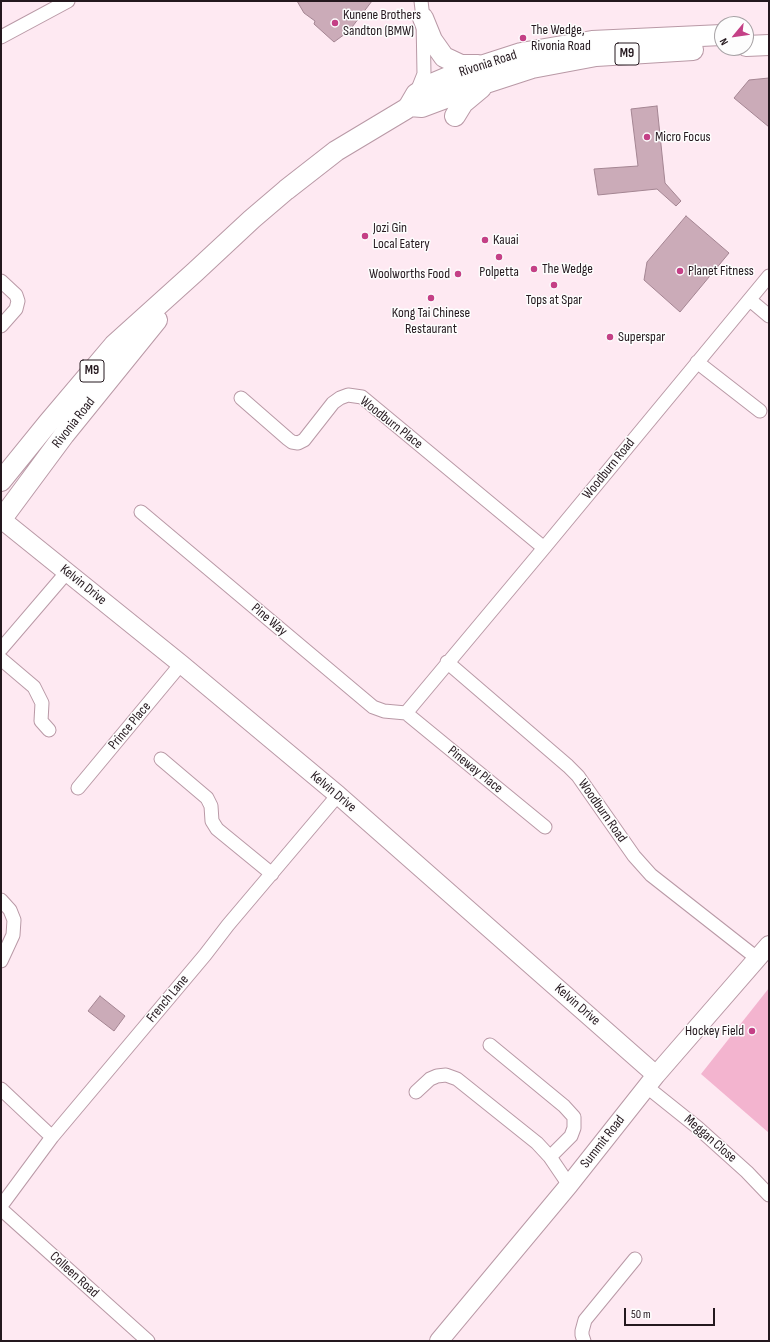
<!DOCTYPE html>
<style>
body{margin:0}
#map{position:relative;width:770px;height:1342px;overflow:hidden;background:#fee9f2;font-family:"Sofia Sans Condensed",sans-serif}
canvas{display:block}
.frame{position:absolute;inset:0;border:2px solid #24181e;pointer-events:none}
.north{position:absolute;left:714px;top:16px;width:40px;height:40px;box-sizing:border-box;background:#fdfdfd;border:1px solid #a6a1a4;border-radius:50%;rotate:241deg;font-size:11px;font-weight:700;line-height:16px;text-align:center;color:#24181e}
.north::after{content:'';display:block;margin:auto;width:14px;height:18px;background:#c44086;clip-path:polygon(50% 0,100% 100%,50% 72%,0 100%)}
.scale{position:absolute;left:624px;top:1308px;width:91px;height:18px;box-sizing:border-box;border:2px solid #24181e;border-top:0;padding-left:5px;font-size:12px;line-height:14px;white-space:nowrap;color:#24181e;-webkit-text-stroke:3px #fdfdfd;paint-order:stroke}
</style>
<div id="map">
<canvas width="770" height="1342"></canvas>
<div class="frame"></div>
<div class="north">N</div>
<div class="scale">50 m</div>
</div>
<script>
const ctx = document.querySelector('canvas').getContext('2d');
ctx.lineJoin = 'round';
function fill(path, color) { ctx.fillStyle = color; ctx.fill(path, 'evenodd'); }
const poly = rows => new Path2D(rows.map(r => 'M' + r).join(''));
function stroke(path, color, width, dash) { ctx.strokeStyle = color; ctx.lineWidth = width; ctx.lineCap = dash ? 'butt' : 'round'; ctx.setLineDash(dash || []); ctx.stroke(path); }
function drawText(font, color, halo, rows, align = 'center') {
  ctx.font = font + ' "Sofia Sans Condensed",sans-serif'; ctx.lineWidth = 3; ctx.setLineDash([]); ctx.textBaseline = 'middle'; ctx.strokeStyle = halo; ctx.fillStyle = color; for (const [text, x, y, turn = 0] of rows) {
    ctx.save(); ctx.translate(x, y); ctx.rotate((+turn || 0) * Math.PI / 180); ctx.textAlign = isNaN(turn) ? turn : align; if (halo) ctx.strokeText(text, 0, 0); ctx.fillText(text, 0, 0); ctx.restore();
  }
}
const green = poly([
 [769,988,769,1133,701,1074]
]);
const building = poly([
 [297,1,372,1,349,31,334,42,314,24,315,21,304,13,297,1],
 [769,78,769,127,734,98,749,80,769,78],
 [657,106,665,183,681,201,676,206,657,189,598,195,594,169,638,166,631,109,657,106],
 [686,216,729,253,680,312,644,280,647,262,686,216],
 [100,996,125,1016,114,1031,88,1011,100,996]
]);
const street = poly([
 [1,37,68,1],
 [416,94,424,74,423,18,421,1],
 [1,281,16,295,18,301,16,309,1,326],
 [750,300,769,316],
 [697,362,760,411],
 [241,398,288,439,292,442,298,443,304,440,333,403,340,398,348,395,362,397,544,548],
 [141,512,373,707,384,711,406,713],
 [1,649,67,572],
 [1,659,34,687,42,703,41,721,49,730],
 [447,662,568,766,578,776,634,856,651,875,758,959],
 [406,713,544,548,769,276],
 [406,713,545,827],
 [161,759,207,798,211,806,212,821,217,829,272,874],
 [78,788,181,664],
 [1,900,10,910,14,920,13,935,1,961],
 [490,1045,564,1106,574,1117,574,1128,571,1136,550,1157],
 [647,1087,697,1127,747,1172,769,1195],
 [1,1089,52,1137],
 [416,1092,430,1079,437,1076,446,1075,457,1079,537,1143,550,1157,569,1185],
 [1,1206,52,1137,205,955,228,925,338,795],
 [1,1209,148,1341],
 [584,1341,582,1335,582,1331,585,1320,635,1259]
]);
const secondary = poly([
 [1,519,181,664,338,795,656,1075],
 [439,1341,569,1185,656,1075,769,945]
]);
const primary = poly([
 [423,18,432,40,444,57,461,65,478,65],
 [746,46,769,45],
 [409,106,422,107,486,83,532,68,596,56,693,50],
 [455,116,463,103,481,88],
 [1,481,48,423,114,345,195,272,252,219,286,190,336,151,406,109,409,106,416,94,434,83,453,75,521,53,592,41,722,35],
 [1,520,64,435,157,320]
]);
const markers = [
 [335,23,4,"#c44086"],
 [523,38,4,"#c44086"],
 [647,137,4,"#c44086"],
 [365,236,4,"#c44086"],
 [485,240,4,"#c44086"],
 [499,257,4,"#c44086"],
 [534,269,4,"#c44086"],
 [680,271,4,"#c44086"],
 [458,274,4,"#c44086"],
 [554,285,4,"#c44086"],
 [431,298,4,"#c44086"],
 [610,337,4,"#c44086"],
 [752,1031,4,"#c44086"]
];
const shields = [
 [627,54,24],
 [92,371,24]
];
const shieldNames = [
 ["M9",627,54],
 ["M9",92,371]
];
const poiNames = [
 ["Kunene Brothers",343,15],
 ["Sandton (BMW)",343,31],
 ["The Wedge,",531,30],
 ["Rivonia Road",531,46],
 ["Micro Focus",655,137],
 ["Jozi Gin",373,228],
 ["Local Eatery",373,244],
 ["Kauai",493,240],
 ["The Wedge",542,269],
 ["Planet Fitness",688,271],
 ["Polpetta",499,272,"center"],
 ["Woolworths Food",450,274,"right"],
 ["Tops at Spar",554,300,"center"],
 ["Kong Tai Chinese",431,313,"center"],
 ["Restaurant",431,329,"center"],
 ["Superspar",618,337],
 ["Hockey Field",744,1031,"right"]
];
const streetNames = [
 ["Rivonia Road",488,64,-18],
 ["Rivonia Road",74,423,-52],
 ["Woodburn Place",391,423,38],
 ["Woodburn Road",609,469,-51],
 ["Kelvin Drive",83,585,39],
 ["Pine Way",269,620,40],
 ["Prince Place",130,726,-50],
 ["Pineway Place",475,770,39],
 ["Kelvin Drive",333,792,40],
 ["Woodburn Road",602,811,55],
 ["French Lane",168,999,-50],
 ["Kelvin Drive",577,1005,41],
 ["Meggan Close",710,1139,41],
 ["Summit Road",603,1142,-52],
 ["Colleen Road",74,1275,42]
];
fill(green, '#f3b4cf');
fill(building, '#cbabb8');
stroke(building, '#a48592', 1);
stroke(street, '#b999a6', 15);
stroke(secondary, '#b999a6', 20);
stroke(primary, '#b999a6', 22);
stroke(street, '#fff', 13);
stroke(secondary, '#fff', 18);
stroke(primary, '#fff', 20);
for (const [x, y, r, color] of markers) { const dot = new Path2D(); dot.arc(x, y, r, 0, 2 * Math.PI); ctx.fillStyle = color; ctx.fill(dot); stroke(dot, '#fdfdfd', 1.5); }
for (const [x, y, w] of shields) { const box = new Path2D(); box.roundRect(x - w / 2, y - 11, w, 22, 3); ctx.fillStyle = '#fdfdfd'; ctx.fill(box); stroke(box, '#24181e', 1); }
drawText('bold 13px', '#24181e', null, shieldNames);
drawText('14px', '#24181e', '#fdfdfd', poiNames, 'left');
drawText('14px', '#24181e', '#fdfdfd', streetNames);
</script>
